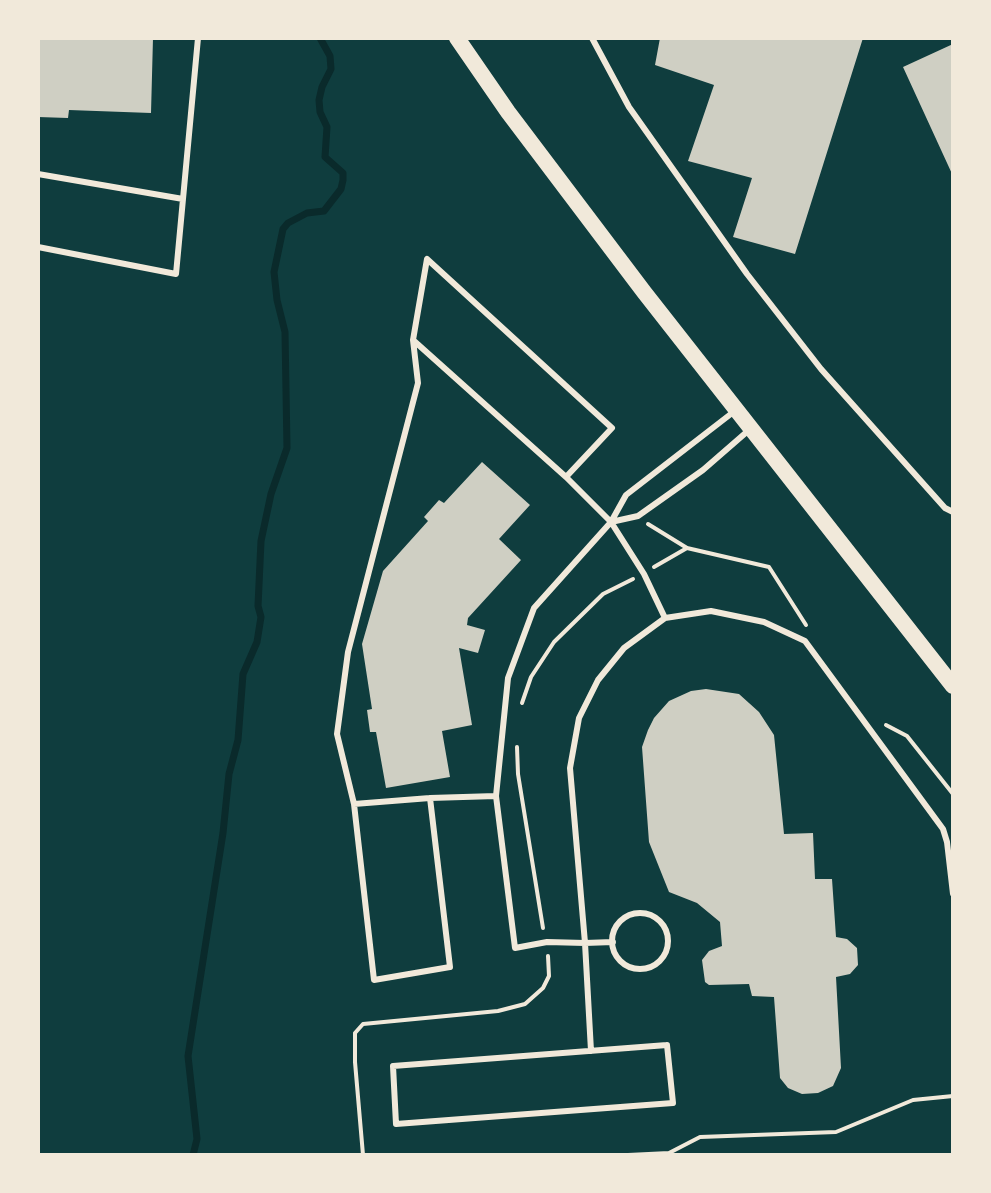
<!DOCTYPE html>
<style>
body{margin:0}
#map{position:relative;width:991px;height:1193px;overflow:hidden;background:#0f3d3e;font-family:Lato,sans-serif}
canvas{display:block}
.frame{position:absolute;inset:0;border:40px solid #f1e9da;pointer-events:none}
</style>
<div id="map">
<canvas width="991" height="1193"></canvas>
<div class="frame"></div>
</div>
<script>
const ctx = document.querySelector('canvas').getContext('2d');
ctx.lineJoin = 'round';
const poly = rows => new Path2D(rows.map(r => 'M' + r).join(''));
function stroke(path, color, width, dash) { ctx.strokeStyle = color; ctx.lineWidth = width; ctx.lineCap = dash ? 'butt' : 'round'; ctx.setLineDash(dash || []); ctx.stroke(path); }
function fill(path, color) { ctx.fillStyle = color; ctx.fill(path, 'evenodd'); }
const stream = poly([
 [193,1155,197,1139,188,1056,223,833,229,774,238,740,243,674,257,642,261,617,258,606,261,541,271,494,287,448,285,332,277,300,274,272,283,229,288,223,307,213,324,211,341,189,343,180,343,173,325,157,327,127,320,112,319,100,322,87,331,69,330,56,320,38]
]);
const building = poly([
 [38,38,153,38,151,113,69,110,68,118,38,117],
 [660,38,863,38,795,254,733,237,752,178,688,161,714,85,655,65],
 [953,44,953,176,903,67],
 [482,462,530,505,499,539,521,560,468,618,467,625,485,630,478,653,459,648,472,725,442,731,450,777,386,788,376,732,370,732,367,710,372,709,362,644,383,571,428,521,424,517,439,500,444,503],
 [706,689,739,694,759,712,774,735,784,834,813,833,815,879,832,879,836,937,847,939,857,948,858,965,850,974,836,977,841,1068,833,1086,818,1093,802,1094,788,1088,780,1078,774,997,752,996,749,984,709,985,705,982,702,960,709,951,722,946,720,922,697,903,669,892,649,842,642,747,648,730,654,718,669,701,691,691]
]);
const path = poly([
 [648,524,687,548,769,567,806,625],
 [654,567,687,548],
 [522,703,531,677,554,642,603,594,633,579],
 [886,725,907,736,953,794],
 [517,747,518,774,543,928],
 [363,1155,355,1062,355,1033,363,1024,498,1011,525,1004,543,988,549,976,548,956],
 [628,1155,669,1153,700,1137,836,1132,913,1100,953,1096]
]);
const service = poly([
 [592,38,629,107,747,274,821,369,945,508,953,512],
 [38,174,183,199],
 [38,247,176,274,198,38],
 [413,340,418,383,348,652,337,734,354,804,374,980,450,967,430,798],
 [736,410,626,495,611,522,534,608,508,678,496,796,515,948,547,942,585,943,570,768,579,718,598,680,624,648,665,618,711,611,764,622,805,641,943,829,947,842,953,894],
 [566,477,612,428,427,259,413,340,566,477,611,522,644,574,665,618],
 [611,522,638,516,703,470,749,430],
 [354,804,430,798,496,796],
 '612 941a28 28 0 1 1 56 0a28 28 0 1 1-56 0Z',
 [667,1045,673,1103,396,1124,393,1066,667,1045],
 [591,1051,585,943,613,942]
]);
const secondary = poly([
 [457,38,508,112,644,292,953,686]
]);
stroke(stream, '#0a2a2b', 7);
fill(building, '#cfcfc3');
stroke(path, '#f1e9da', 4);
stroke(service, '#f1e9da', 6);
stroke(secondary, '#f1e9da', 16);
</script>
